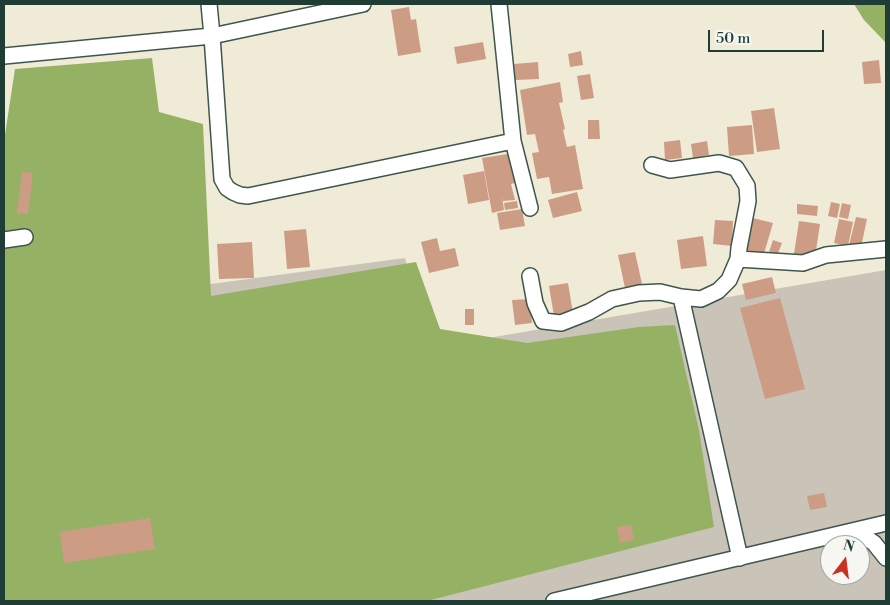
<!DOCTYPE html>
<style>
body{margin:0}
#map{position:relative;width:890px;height:605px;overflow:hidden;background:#f0ebd7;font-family:"Libre Bodoni",serif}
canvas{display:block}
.frame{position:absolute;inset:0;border:5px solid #1f3d34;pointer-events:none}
.north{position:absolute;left:820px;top:535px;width:50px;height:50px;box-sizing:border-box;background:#f6f6f2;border:1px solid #a0aca6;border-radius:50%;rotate:15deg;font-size:14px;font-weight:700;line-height:20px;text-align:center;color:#1f3d34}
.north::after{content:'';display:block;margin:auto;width:18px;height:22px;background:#c8321e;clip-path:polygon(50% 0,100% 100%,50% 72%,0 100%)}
.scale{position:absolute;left:708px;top:30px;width:116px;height:22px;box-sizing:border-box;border:2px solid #1f3d34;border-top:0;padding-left:6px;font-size:15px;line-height:18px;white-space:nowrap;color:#1f3d34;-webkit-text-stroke:4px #f6f6f2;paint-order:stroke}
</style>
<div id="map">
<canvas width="890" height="605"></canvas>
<div class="frame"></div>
<div class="north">N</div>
<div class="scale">50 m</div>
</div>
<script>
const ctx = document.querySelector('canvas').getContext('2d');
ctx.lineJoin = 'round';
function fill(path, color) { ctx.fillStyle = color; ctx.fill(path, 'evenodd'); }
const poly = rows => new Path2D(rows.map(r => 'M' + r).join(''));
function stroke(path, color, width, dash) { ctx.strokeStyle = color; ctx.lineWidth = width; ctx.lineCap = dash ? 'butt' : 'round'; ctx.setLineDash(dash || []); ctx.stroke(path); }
const industrial = poly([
 [405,258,430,348,886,270,886,601,4,601,84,301],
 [830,545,860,545,860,575,830,575]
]);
const forest = poly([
 [854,4,886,4,886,43,864,20],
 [152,58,159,112,203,124,211,296,416,262,440,329,527,343,639,327,675,325,699,430,714,527,427,601,4,601,4,141,15,69]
]);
const building = poly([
 [409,7,411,20,416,19,421,52,398,56,391,10],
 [483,42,486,59,457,64,454,47],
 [581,51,583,65,570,67,568,54],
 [879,60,881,83,864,84,862,62],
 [538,62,539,79,515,80,514,64],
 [590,74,594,98,581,100,577,76],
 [560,82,563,102,559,103,565,129,563,130,567,147,575,145,583,189,552,194,549,177,537,179,532,153,539,152,535,134,527,135,520,90],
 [774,108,780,149,757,152,751,111],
 [588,120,599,120,600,139,588,139],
 [752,125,754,154,729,156,727,127],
 [680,140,682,158,665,160,664,142],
 [707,141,709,155,693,158,691,144],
 [508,154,515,183,511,184,515,200,503,201,502,196,504,210,492,213,482,158],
 [484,171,489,200,468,204,463,175],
 [22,172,33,173,28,214,17,213],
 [577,192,582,211,553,218,548,200],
 [517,201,518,208,505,210,504,203],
 [831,202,840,204,837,218,828,216],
 [842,203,851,205,848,219,839,217],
 [797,204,818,206,817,216,797,214],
 [522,209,525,226,500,230,497,213],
 [856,217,867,219,861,247,849,245],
 [753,218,773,223,763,257,744,251],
 [839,219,853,222,848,246,834,243],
 [715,220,733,221,732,246,713,244],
 [799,221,820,224,815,257,794,254],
 [306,229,310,267,287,269,284,231],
 [703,236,707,266,681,269,677,240],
 [437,238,440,251,455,248,459,266,429,273,421,242],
 [773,240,782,243,777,256,769,252],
 [252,242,254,278,219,279,217,244],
 [635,252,642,284,625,288,618,255],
 [772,277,776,293,746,300,742,284],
 [568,283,573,313,554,316,549,286],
 [780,298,805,389,765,399,740,308],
 [530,299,532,323,515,325,512,300],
 [465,309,474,309,474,325,465,325],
 [824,493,827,507,810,510,807,496],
 [150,518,155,549,64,563,60,532],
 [631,525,634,540,620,543,617,527]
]);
const minor = poly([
 [209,4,212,36,222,179,227,188,233,192,240,195,248,196,513,141],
 [499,4,513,141,530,208],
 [4,56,212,36,363,4],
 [652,165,670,170,719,163,736,168,747,186,748,201,739,248,738,259],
 [4,240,25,237],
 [530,276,535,303,543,321,561,323,589,312,612,299,639,293,660,292,681,297,701,299,718,291,729,280,738,259,803,263,826,255,886,249],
 [681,297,740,558],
 [852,531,868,539,874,543,886,558],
 [554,601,886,523]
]);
fill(industrial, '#c9c3b8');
fill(forest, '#95b264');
fill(building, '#cd9c85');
stroke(minor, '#3e574c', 18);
stroke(minor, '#fff', 15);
</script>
